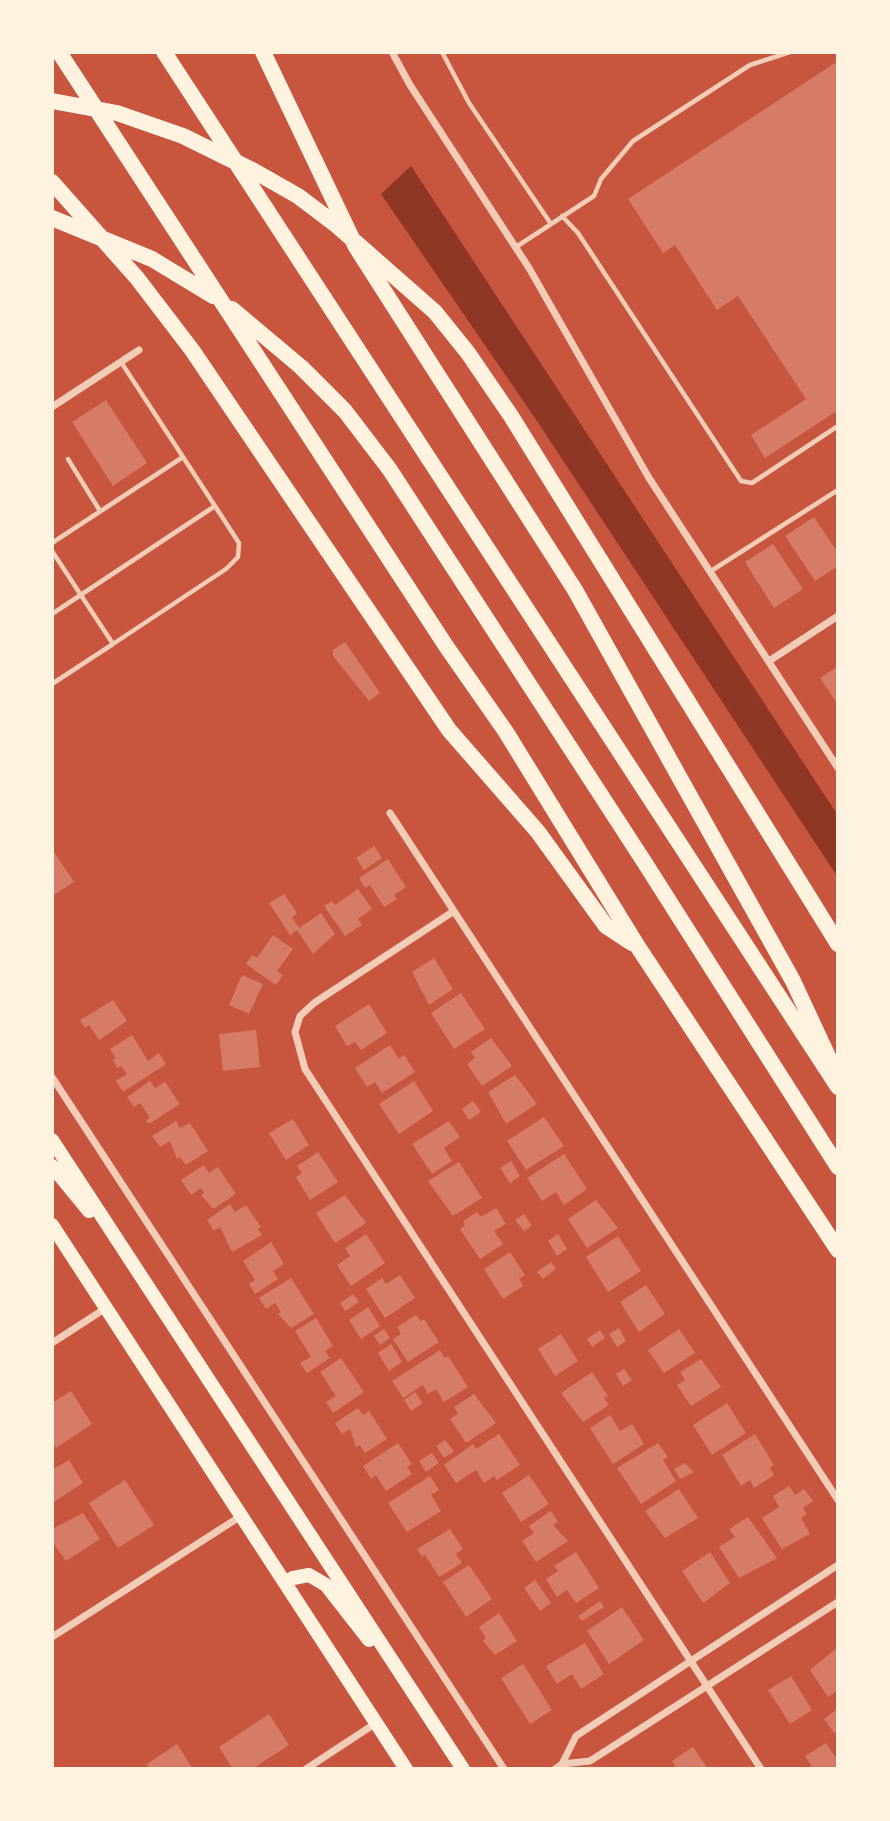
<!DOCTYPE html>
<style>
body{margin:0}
#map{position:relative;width:890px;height:1821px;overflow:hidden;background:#c8553d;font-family:"Golos Text",sans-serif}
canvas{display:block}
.frame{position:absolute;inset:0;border:54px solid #fff3e0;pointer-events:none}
</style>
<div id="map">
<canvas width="890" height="1821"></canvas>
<div class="frame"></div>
</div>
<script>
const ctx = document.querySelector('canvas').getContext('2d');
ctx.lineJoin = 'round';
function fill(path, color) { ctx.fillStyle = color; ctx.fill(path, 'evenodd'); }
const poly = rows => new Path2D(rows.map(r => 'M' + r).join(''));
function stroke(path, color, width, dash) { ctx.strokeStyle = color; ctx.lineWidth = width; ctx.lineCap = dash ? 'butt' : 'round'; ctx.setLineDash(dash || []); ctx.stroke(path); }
const water = poly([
 [411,166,837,814,837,876,537,421,381,194]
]);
const building = poly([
 [838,61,838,410,765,458,751,435,806,399,738,296,717,310,675,245,663,253,628,199],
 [106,400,147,463,113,486,72,422],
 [814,517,838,553,838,566,815,581,785,536],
 [773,544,803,589,774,608,745,562],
 [345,642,380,693,369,701,333,656,333,650],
 [838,666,838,705,820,678],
 [374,846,382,858,364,870,356,858],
 [52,849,74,882,52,896],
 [388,859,406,887,394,895,397,899,384,907,370,885,365,888,359,878],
 [358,889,372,909,358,919,362,925,345,936,324,906,332,901,335,905],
 [284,894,297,913,292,917,299,928,321,913,335,934,313,954,297,930,290,935,269,903],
 [273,935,293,949,277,971,283,975,276,985,246,964,252,955,257,958],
 [434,958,453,989,429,1005,412,972],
 [242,975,263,984,249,1014,229,1005],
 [461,993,485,1029,454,1049,431,1013],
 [113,1000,127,1021,99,1040,89,1025,85,1028,80,1020],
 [369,1004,387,1033,361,1050,355,1042,347,1046,335,1026],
 [256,1030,260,1067,223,1071,219,1034],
 [132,1035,148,1061,159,1053,166,1064,123,1092,116,1081,127,1074,121,1066,117,1068,113,1060,116,1058,110,1049],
 [491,1038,512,1066,482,1086,467,1064,475,1058,471,1052],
 [390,1045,399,1059,404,1055,415,1072,382,1093,375,1082,367,1087,355,1068],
 [515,1075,537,1104,506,1124,488,1092],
 [150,1081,155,1088,165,1082,180,1104,149,1124,146,1120,150,1118,140,1103,134,1107,127,1097],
 [414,1081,433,1111,399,1134,379,1104],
 [473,1101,481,1112,469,1120,462,1109],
 [544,1117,564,1146,526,1170,507,1141],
 [293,1119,309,1145,286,1160,269,1133],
 [176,1121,180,1128,190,1123,208,1151,186,1165,180,1157,177,1159,170,1141,160,1147,152,1136],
 [449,1121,460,1137,444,1148,452,1161,432,1174,412,1144],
 [318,1152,338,1182,310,1200,296,1177,302,1173,297,1166],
 [564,1154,587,1189,564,1205,556,1192,542,1201,527,1178],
 [511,1161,520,1176,510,1183,500,1168],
 [459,1162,482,1198,453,1216,428,1181],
 [204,1165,209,1173,218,1167,236,1194,213,1209,201,1195,204,1193,201,1188,191,1195,181,1180],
 [345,1195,366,1223,335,1243,316,1213],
 [596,1200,618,1228,587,1248,568,1219],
 [230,1204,235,1212,246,1205,261,1227,258,1229,262,1235,232,1252,220,1227,214,1231,207,1220],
 [496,1208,506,1224,494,1231,503,1244,480,1259,460,1229,465,1225,463,1221,477,1212,480,1216,484,1215],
 [524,1214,532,1226,524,1231,515,1220],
 [366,1234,385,1263,351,1286,337,1265,350,1256,345,1248],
 [558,1234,567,1249,557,1256,548,1241],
 [618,1236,641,1271,608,1292,586,1257],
 [271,1242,284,1264,273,1271,278,1279,255,1294,249,1284,255,1280,243,1261],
 [510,1252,525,1275,519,1279,523,1286,503,1299,484,1269],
 [551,1262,556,1269,543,1279,537,1272],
 [400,1275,415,1298,385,1318,366,1289,382,1278,386,1284],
 [291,1278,314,1314,291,1328,278,1314,281,1312,275,1303,266,1309,259,1298],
 [646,1285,665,1314,639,1332,620,1302],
 [353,1294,359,1302,345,1311,340,1303],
 [368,1307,380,1326,361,1339,349,1320],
 [416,1315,421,1321,424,1319,439,1342,408,1362,393,1339,401,1334,397,1327],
 [316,1318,333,1346,325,1351,330,1358,307,1373,300,1363,311,1357,295,1331],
 [619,1328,626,1341,617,1347,609,1334],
 [384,1329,390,1338,380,1345,374,1336],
 [679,1329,695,1353,664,1373,648,1350],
 [600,1330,605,1338,592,1347,587,1339],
 [561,1334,578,1361,555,1376,538,1349],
 [391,1344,402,1362,389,1371,378,1353],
 [440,1350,445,1358,448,1356,468,1387,444,1402,436,1389,428,1394,423,1385,403,1398,392,1381],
 [341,1358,364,1392,333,1413,326,1402,336,1396,320,1372],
 [701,1359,721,1387,691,1406,677,1385,685,1380,680,1372],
 [624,1369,632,1380,623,1386,616,1374],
 [592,1372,608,1396,604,1398,609,1405,583,1422,561,1393],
 [71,1391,92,1424,56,1448,52,1442,52,1403],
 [415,1392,423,1403,411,1411,404,1400],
 [474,1394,496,1423,466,1443,450,1419,458,1414,454,1407],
 [727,1403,746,1433,712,1455,693,1425],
 [358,1408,363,1415,369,1411,387,1439,365,1453,360,1445,356,1447,350,1429,342,1434,335,1423],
 [610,1415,620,1431,632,1424,644,1444,613,1464,590,1428],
 [499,1434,520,1465,497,1480,494,1476,484,1483,476,1470,456,1483,444,1465,473,1444,476,1449],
 [755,1434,774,1465,770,1468,774,1475,754,1488,750,1480,741,1486,722,1455],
 [445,1440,454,1451,444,1458,436,1446],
 [398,1443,412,1464,407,1467,412,1474,386,1491,376,1475,371,1479,363,1466],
 [658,1443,668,1457,663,1460,676,1481,641,1504,617,1468],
 [432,1453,439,1463,426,1472,419,1461],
 [69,1460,83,1483,52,1503,52,1470],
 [685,1463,694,1472,680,1479,674,1469],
 [529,1475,549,1504,521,1522,502,1493],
 [430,1476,439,1490,431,1495,441,1511,407,1532,388,1503],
 [125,1480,154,1525,118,1548,89,1503],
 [789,1486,795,1495,804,1489,813,1501,803,1508,807,1514,801,1518,810,1534,782,1549,762,1518,779,1507,773,1496],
 [679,1489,698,1518,665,1538,645,1511],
 [551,1511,558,1522,553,1525,568,1541,536,1562,522,1541,534,1533,529,1526],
 [83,1513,100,1539,66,1561,52,1541,52,1529],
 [748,1517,777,1558,739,1578,719,1547,735,1537,729,1529],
 [450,1529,463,1549,456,1554,462,1563,439,1577,425,1555,422,1557,417,1549],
 [576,1552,599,1588,576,1603,567,1590,557,1597,546,1579,558,1571,554,1566],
 [710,1552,730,1583,703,1603,682,1571],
 [469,1565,492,1599,466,1617,443,1582],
 [535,1580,551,1603,540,1611,524,1588],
 [600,1601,604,1607,582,1621,578,1616],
 [622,1607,644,1640,609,1664,587,1631],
 [499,1613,517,1641,495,1655,483,1641,486,1638,479,1627],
 [585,1643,604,1674,581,1689,572,1674,557,1684,546,1666],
 [838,1647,838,1690,828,1697,810,1670],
 [523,1664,552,1710,530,1724,501,1678],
 [791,1676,812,1710,790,1724,768,1690],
 [836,1710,838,1731,834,1733,824,1719],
 [269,1714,289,1745,252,1769,233,1769,219,1747],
 [826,1743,838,1761,838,1769,813,1769,805,1756],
 [177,1744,193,1769,150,1769,147,1764],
 [693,1747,708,1769,677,1769,672,1761]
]);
const service = poly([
 [442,52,469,103,551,224],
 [562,216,578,233,741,481,752,483,838,426],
 [516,247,594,196,601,179,633,141,750,65,790,52],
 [68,459,100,511],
 [52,543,183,457],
 [52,551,113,644,52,684],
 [711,571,838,490],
 [52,614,215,506,121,362],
 [113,644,226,569,238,557,239,543,215,506]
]);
const minor = poly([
 [392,52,410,85,529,268,649,478,838,768],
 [52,407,139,350],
 [769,661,838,616],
 [390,813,838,1500],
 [454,911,314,1003,300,1016,295,1032,305,1069,761,1769],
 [52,1077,504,1769],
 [52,1343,106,1308],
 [52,1637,241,1516],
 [562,1764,576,1736,838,1565],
 [306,1769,376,1723],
 [555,1769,562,1764,590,1761,838,1602]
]);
const primary = poly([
 [52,1140,463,1769],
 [52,1166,89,1211],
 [52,1225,406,1769],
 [285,1583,293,1578,309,1575,326,1585,369,1640]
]);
const motorway = poly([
 [59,52,446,646,506,732,638,947,838,1250],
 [164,52,838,1087],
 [263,52,356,247,575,590,793,981,833,1067],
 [52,101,117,113,183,136,254,171,298,196,335,224,435,312,468,353,511,416,838,944],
 [52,182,137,278,192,350,449,730,538,832,606,926,632,943],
 [52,218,152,259,213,296],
 [232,309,301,367,345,411,390,470,643,860,838,1167]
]);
fill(water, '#8f3625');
fill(building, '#d67c66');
stroke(service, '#f1ccb7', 4.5);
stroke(minor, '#f1ccb7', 7);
stroke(primary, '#fff3e0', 14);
stroke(motorway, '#fff3e0', 16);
</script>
